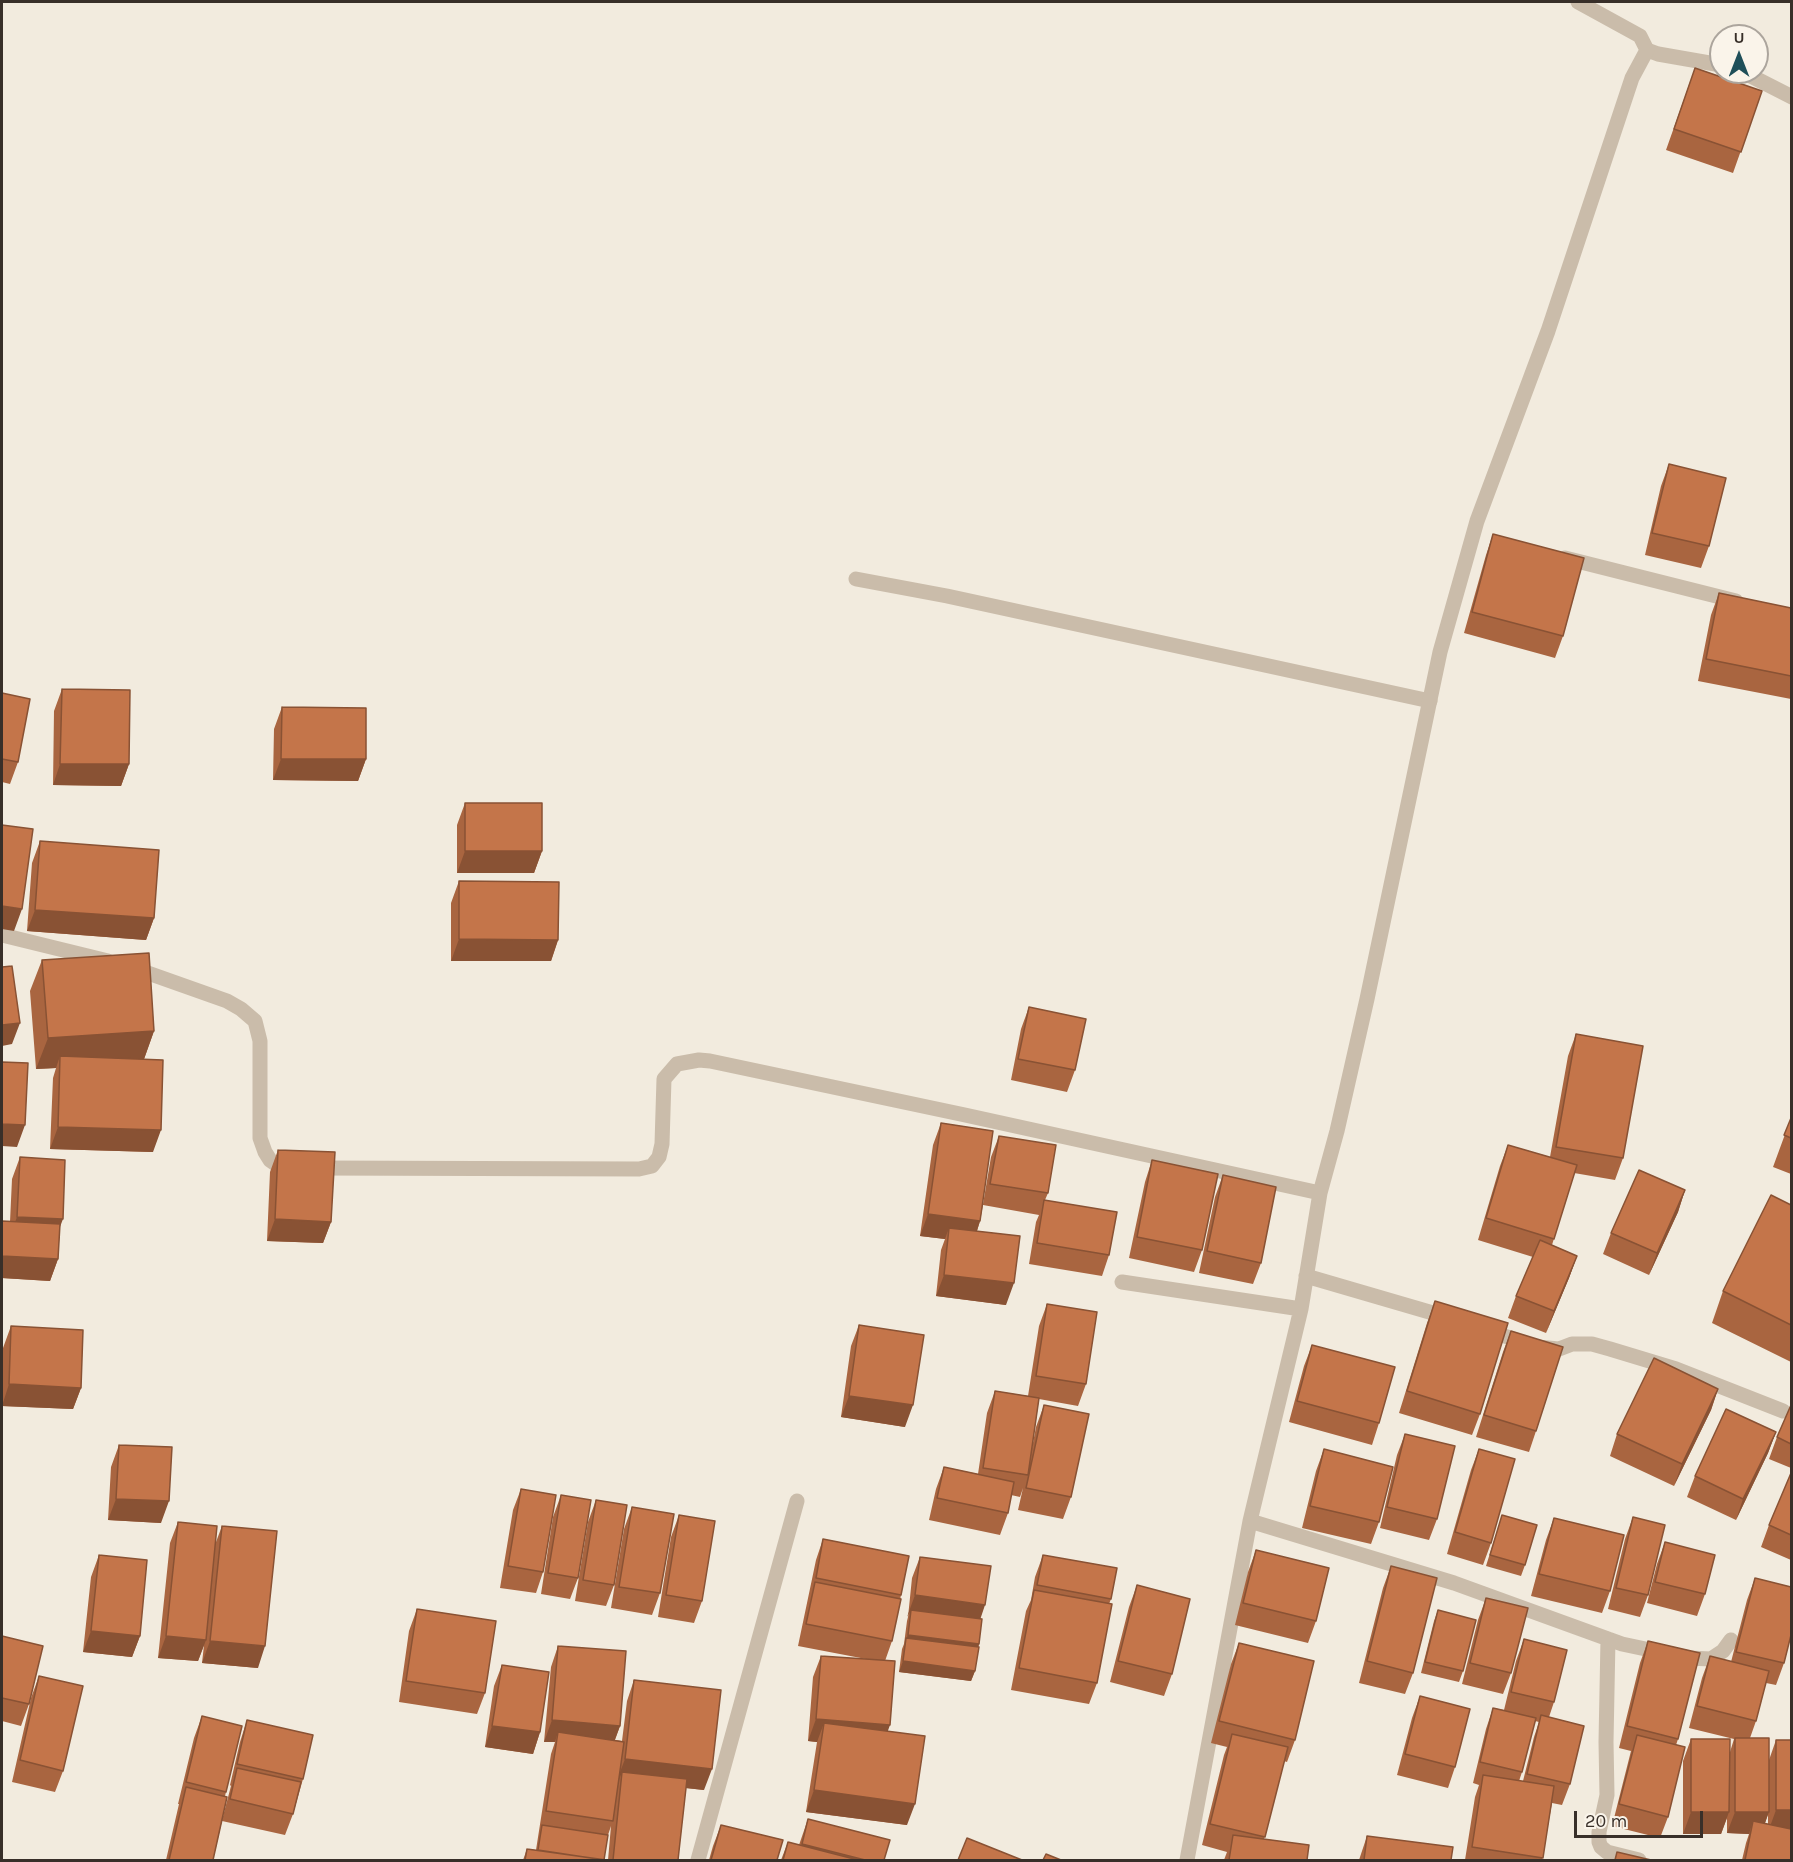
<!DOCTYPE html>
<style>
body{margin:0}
#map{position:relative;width:1793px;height:1862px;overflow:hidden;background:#f2ebde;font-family:Karla,sans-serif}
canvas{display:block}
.frame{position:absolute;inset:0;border:3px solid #382f29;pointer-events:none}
.north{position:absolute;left:1709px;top:24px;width:60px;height:60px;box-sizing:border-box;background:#faf4ea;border:2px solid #aca59d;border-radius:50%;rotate:0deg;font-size:16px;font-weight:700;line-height:24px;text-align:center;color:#382f29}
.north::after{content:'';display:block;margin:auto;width:21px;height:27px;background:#1f4f59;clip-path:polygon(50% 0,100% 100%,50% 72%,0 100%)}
.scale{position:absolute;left:1574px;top:1811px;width:129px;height:27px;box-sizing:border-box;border:3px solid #382f29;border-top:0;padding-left:8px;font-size:18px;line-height:21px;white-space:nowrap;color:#382f29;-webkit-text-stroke:4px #faf4ea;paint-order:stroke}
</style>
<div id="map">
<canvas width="1793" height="1862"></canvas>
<div class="frame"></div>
<div class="north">U</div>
<div class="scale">20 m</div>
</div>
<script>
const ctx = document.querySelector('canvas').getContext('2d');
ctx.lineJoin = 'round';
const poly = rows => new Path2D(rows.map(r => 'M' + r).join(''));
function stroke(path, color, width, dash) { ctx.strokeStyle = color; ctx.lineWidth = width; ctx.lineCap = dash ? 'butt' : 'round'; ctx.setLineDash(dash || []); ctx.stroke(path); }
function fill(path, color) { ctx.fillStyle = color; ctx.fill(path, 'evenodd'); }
const lane = poly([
 [1647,50,1658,54,1721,65],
 [1743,72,1792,97],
 [856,579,947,596,1430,701]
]);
const street = poly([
 [1565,558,1736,601],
 [2,935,108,961],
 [131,967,227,1001,241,1009,255,1021,260,1041,260,1138,265,1152,270,1160,280,1167,291,1168],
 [315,1168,639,1169,652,1166,659,1157,662,1144,664,1079,677,1064,699,1060,710,1061,965,1115,1320,1193],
 [1306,1276,1450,1318],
 [1122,1282,1301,1309],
 [1484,1329,1537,1347,1559,1349,1572,1344,1592,1344,1610,1349,1676,1369,1783,1411],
 [1250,1521,1454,1583,1622,1644,1688,1658,1711,1659,1723,1651,1731,1640],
 [1608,1639,1606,1742,1607,1795,1599,1832,1599,1842,1601,1847,1607,1852,1639,1860],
 [698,1860,797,1501],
 [1187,1860,1250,1521,1301,1309,1320,1193,1337,1131,1367,999,1440,652,1477,521,1548,331,1632,78,1647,50,1640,36,1578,2]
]);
const wall = poly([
 [1695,68,1762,91,1733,173,1666,150],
 [1669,464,1709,546,1701,568,1645,555,1661,486],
 [1493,534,1563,636,1555,658,1464,633,1486,555],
 [1719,593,1791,608,1791,699,1698,681,1711,615],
 [62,689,129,764,121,786,53,785,54,711],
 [2,693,18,762,10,784,2,782],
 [282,707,366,759,358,781,273,780,274,729],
 [465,803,542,851,534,873,457,873,457,825],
 [40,841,154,918,146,940,27,931,32,863],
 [459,881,558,940,551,961,451,961,451,903],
 [42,960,154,1031,144,1059,153,1152,50,1149,53,1078,56,1068,36,1069,30,991],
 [1029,1007,1075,1070,1067,1092,1011,1080,1021,1029],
 [1576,1034,1623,1158,1615,1180,1574,1173,1552,1245,1577,1256,1569,1278,1546,1333,1508,1318,1516,1296,1533,1257,1478,1240,1500,1166,1508,1145,1550,1157,1568,1056],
 [1791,1118,1791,1174,1773,1167],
 [941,1123,983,1204,991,1157,999,1136,1048,1193,1045,1200,1109,1255,1102,1276,1029,1264,1036,1222,1039,1215,983,1205,980,1221,977,1231,1006,1305,936,1296,941,1250,945,1239,920,1236,933,1145],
 [278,1150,331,1222,323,1243,267,1241,270,1172],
 [20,1157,60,1227,58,1259,50,1281,2,1278,2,1221,10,1222,12,1179],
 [1152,1160,1202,1250,1194,1272,1129,1258,1145,1182],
 [1223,1175,1261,1263,1253,1284,1199,1273,1215,1197],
 [1685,1190,1678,1212,1649,1275,1603,1254,1611,1233],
 [1791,1205,1791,1362,1712,1323,1723,1291],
 [1435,1301,1480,1414,1472,1435,1399,1413,1427,1323],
 [1047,1304,1086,1384,1078,1406,1039,1399,1032,1448,1036,1427,1044,1405,1071,1497,1063,1519,1018,1510,1023,1488,1020,1497,1011,1495,1008,1513,1000,1535,929,1520,936,1489,944,1467,978,1474,987,1413,995,1391,1028,1396,1039,1326],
 [859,1325,905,1427,841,1417,851,1346],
 [11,1326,81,1388,73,1409,2,1406,3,1348],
 [1511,1331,1536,1431,1529,1452,1476,1437,1503,1352],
 [1312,1345,1379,1423,1372,1445,1289,1422,1304,1366],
 [1718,1389,1711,1410,1674,1486,1610,1456,1617,1434],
 [1791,1405,1791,1468,1769,1459,1777,1437],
 [1776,1432,1768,1453,1736,1520,1687,1497,1695,1476],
 [1405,1434,1437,1519,1429,1540,1380,1528,1397,1455],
 [119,1445,161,1523,108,1520,111,1467],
 [1324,1449,1379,1522,1371,1544,1302,1528,1316,1471],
 [1479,1449,1491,1543,1483,1565,1447,1554,1471,1470],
 [1791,1473,1791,1560,1761,1547,1769,1525],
 [521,1489,543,1572,536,1593,500,1588,513,1510],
 [561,1495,578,1578,570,1599,541,1594,553,1517],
 [596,1500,614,1585,606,1606,575,1601,588,1522],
 [632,1507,660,1593,652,1615,611,1608,624,1529],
 [679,1515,702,1601,694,1623,658,1617,671,1537],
 [1502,1515,1525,1565,1521,1576,1486,1566],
 [1633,1517,1648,1595,1640,1617,1608,1609,1625,1539],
 [1554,1518,1610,1591,1602,1613,1531,1596,1546,1540],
 [178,1522,216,1542,222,1526,258,1668,202,1663,204,1645,198,1661,158,1658,170,1543],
 [823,1539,901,1595,892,1641,885,1661,888,1732,907,1825,806,1812,817,1742,808,1741,813,1677,821,1656,866,1659,798,1646,816,1560],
 [1665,1542,1705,1594,1697,1616,1647,1603,1657,1564],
 [1256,1550,1316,1621,1308,1643,1235,1625,1248,1572],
 [99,1555,140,1636,132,1657,83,1652,91,1577],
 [1043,1555,1111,1599,1109,1604,1097,1683,1089,1704,1011,1690,1026,1611,1031,1600,1035,1577],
 [920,1557,980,1619,979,1644,975,1671,971,1681,899,1672,902,1649,904,1644,907,1621,908,1617,912,1578],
 [1391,1566,1413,1673,1405,1694,1359,1683,1383,1588],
 [1755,1578,1784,1663,1776,1685,1766,1683,1756,1721,1750,1738,1769,1760,1776,1740,1791,1860,1742,1860,1746,1843,1749,1834,1727,1833,1727,1818,1721,1834,1683,1834,1683,1761,1691,1739,1730,1752,1734,1739,1689,1728,1702,1678,1710,1656,1731,1662,1747,1600],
 [1768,1814,1768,1824,1765,1823],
 [1137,1585,1172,1674,1164,1696,1110,1682,1129,1607],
 [1486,1598,1511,1673,1503,1694,1462,1684,1478,1620],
 [417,1609,485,1693,477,1714,399,1702,409,1631],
 [1438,1610,1463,1671,1459,1682,1421,1673,1434,1621],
 [2,1636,29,1704,21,1726,2,1721],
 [1524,1639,1554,1702,1549,1717,1570,1784,1562,1805,1552,1803,1542,1860,1465,1860,1475,1797,1479,1785,1473,1783,1486,1729,1493,1708,1504,1710,1516,1661],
 [1535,1721,1539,1722,1534,1737,1523,1781,1519,1781,1522,1772],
 [1648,1641,1678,1739,1676,1745,1668,1817,1660,1838,1612,1826,1631,1751,1619,1748,1640,1663],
 [1239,1643,1295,1740,1287,1762,1284,1761,1264,1839,1307,1860,1224,1860,1227,1852,1202,1845,1224,1755,1227,1747,1211,1743,1231,1664],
 [558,1646,620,1726,615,1740,622,1741,627,1701,634,1680,704,1790,686,1788,678,1860,608,1860,611,1826,608,1835,604,1860,606,1860,523,1860,527,1849,536,1850,551,1754,555,1742,544,1742,551,1667],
 [502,1665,540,1732,533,1754,485,1747,494,1686],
 [39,1676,63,1771,55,1792,12,1782,31,1698],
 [1420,1696,1455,1767,1448,1788,1397,1775,1412,1718],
 [202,1716,226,1792,225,1796,222,1820,231,1786,230,1785,240,1742,247,1720,303,1779,293,1814,285,1835,222,1821,213,1860,166,1860,179,1804,178,1804,194,1738],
 [808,1819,884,1860,781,1860,788,1842,799,1845],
 [721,1825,777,1860,709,1860,713,1846],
 [1367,1836,1451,1860,1359,1860]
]);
const shadedWall = poly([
 [281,759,366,759,358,781,273,780],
 [60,764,129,764,121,786,53,785],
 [465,851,542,851,534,873,457,873],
 [2,906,22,909,14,931,2,929],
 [35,910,154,918,146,940,27,931],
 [459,939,558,940,551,961,451,961],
 [20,1023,12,1044,2,1046,2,1025],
 [154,1031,143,1062,60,1056,56,1068,36,1069,48,1038],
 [2,1124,25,1125,17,1147,2,1146],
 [58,1127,161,1130,153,1152,50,1149],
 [1685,1190,1678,1212,1649,1275,1657,1253],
 [928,1214,980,1221,973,1243,949,1228,945,1239,920,1236],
 [17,1217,63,1219,55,1240,9,1238],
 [275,1219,331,1222,323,1243,267,1241],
 [2,1256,58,1259,50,1281,2,1278],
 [1577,1256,1569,1278,1546,1333,1554,1311],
 [944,1275,1014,1283,1006,1305,936,1296],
 [9,1384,81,1388,73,1409,2,1406],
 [1718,1389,1711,1410,1674,1486,1682,1464],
 [849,1396,913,1405,905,1427,841,1417],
 [1776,1432,1768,1453,1736,1520,1743,1499],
 [116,1499,169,1501,161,1523,108,1520],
 [915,1595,985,1605,978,1626,911,1610,907,1617],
 [91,1631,140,1636,132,1657,83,1652],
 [908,1635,979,1644,975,1655,906,1639],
 [166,1636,206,1640,198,1661,158,1658],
 [210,1641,265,1646,258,1668,202,1663],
 [903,1661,975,1671,971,1681,899,1672],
 [816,1719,890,1725,882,1747,824,1723,817,1742,808,1741],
 [552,1720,620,1726,612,1747,558,1732,555,1742,544,1742],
 [492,1726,540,1732,533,1754,485,1747],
 [625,1759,712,1769,704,1790,621,1781,622,1772,619,1780,617,1780],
 [814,1790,915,1804,907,1825,806,1812],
 [1776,1810,1791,1810,1791,1832,1768,1832],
 [1691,1812,1729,1812,1721,1834,1683,1834],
 [1735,1812,1769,1812,1761,1834,1753,1821,1749,1834,1727,1833]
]);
const building = poly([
 [1695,68,1762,91,1741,152,1674,129,1695,68],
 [1669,464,1726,478,1709,546,1652,533,1669,464],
 [1493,534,1584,558,1563,636,1472,612,1493,534],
 [1719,593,1791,608,1791,676,1706,659,1719,593],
 [62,689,130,690,129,764,60,764,62,689],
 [2,693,30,699,18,762,2,759,2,693],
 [282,707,366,708,366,759,281,759,282,707],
 [465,803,542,803,542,851,465,851,465,803],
 [2,825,33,829,22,909,2,906,2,825],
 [40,841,159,850,154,918,35,910,40,841],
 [459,881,559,882,558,940,459,939,459,881],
 [149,953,154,1031,48,1038,42,960,149,953],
 [12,966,20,1023,2,1025,2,967,12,966],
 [1029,1007,1086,1019,1075,1070,1018,1059,1029,1007],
 [1576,1034,1643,1046,1623,1158,1556,1147,1576,1034],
 [60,1056,163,1060,161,1130,58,1127,60,1056],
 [2,1062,28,1063,25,1125,2,1124,2,1062],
 [1791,1118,1791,1138,1784,1135,1791,1118],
 [941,1123,993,1131,980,1221,928,1214,941,1123],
 [999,1136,1056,1145,1048,1193,990,1184,999,1136],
 [1508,1145,1577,1165,1554,1239,1486,1218,1508,1145],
 [278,1150,335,1152,331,1222,275,1219,278,1150],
 [20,1157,65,1160,63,1219,17,1217,20,1157],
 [1152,1160,1218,1174,1202,1250,1137,1237,1152,1160],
 [1639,1170,1685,1190,1657,1253,1611,1233,1639,1170],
 [1223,1175,1276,1187,1261,1263,1207,1251,1223,1175],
 [1771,1195,1791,1205,1791,1325,1723,1291,1771,1195],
 [1044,1200,1117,1212,1109,1255,1037,1243,1044,1200],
 [2,1221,60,1224,58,1259,2,1256,2,1221],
 [949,1228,1020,1236,1014,1283,944,1275,949,1228],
 [1540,1240,1577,1256,1554,1311,1516,1296,1540,1240],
 [1435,1301,1508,1323,1480,1414,1407,1391,1435,1301],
 [1047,1304,1097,1312,1086,1384,1036,1376,1047,1304],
 [859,1325,924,1335,913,1405,849,1396,859,1325],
 [11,1326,83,1330,81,1388,9,1384,11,1326],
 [1511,1331,1563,1347,1536,1431,1484,1415,1511,1331],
 [1312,1345,1395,1367,1379,1423,1297,1401,1312,1345],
 [1654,1358,1718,1389,1682,1464,1617,1434,1654,1358],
 [995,1391,1039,1398,1028,1475,983,1468,995,1391],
 [1044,1405,1089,1414,1071,1497,1026,1488,1044,1405],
 [1791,1405,1791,1444,1777,1437,1791,1405],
 [1726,1409,1776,1432,1743,1499,1695,1476,1726,1409],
 [1405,1434,1455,1446,1437,1519,1387,1507,1405,1434],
 [119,1445,172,1447,169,1501,116,1499,119,1445],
 [1324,1449,1393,1467,1379,1522,1310,1506,1324,1449],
 [1479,1449,1515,1459,1491,1543,1455,1532,1479,1449],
 [944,1467,1014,1482,1008,1513,937,1498,944,1467],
 [1791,1473,1791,1535,1769,1525,1791,1473],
 [521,1489,556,1495,543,1572,508,1566,521,1489],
 [561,1495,591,1500,578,1578,548,1573,561,1495],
 [596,1500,627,1505,614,1585,583,1580,596,1500],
 [632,1507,674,1514,660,1593,619,1587,632,1507],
 [679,1515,715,1521,702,1601,666,1595,679,1515],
 [1502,1515,1537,1525,1525,1565,1490,1555,1502,1515],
 [1633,1517,1665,1525,1648,1595,1616,1588,1633,1517],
 [1554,1518,1624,1535,1610,1591,1539,1574,1554,1518],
 [178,1522,217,1526,206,1640,166,1636,178,1522],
 [222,1526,277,1531,265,1646,210,1641,222,1526],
 [823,1539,909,1556,901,1595,816,1578,823,1539],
 [1665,1542,1715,1555,1705,1594,1655,1582,1665,1542],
 [1256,1550,1329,1568,1316,1621,1243,1603,1256,1550],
 [99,1555,147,1560,140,1636,91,1631,99,1555],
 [1043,1555,1117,1568,1111,1599,1037,1585,1043,1555],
 [920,1557,991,1566,985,1605,915,1595,920,1557],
 [1391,1566,1437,1578,1413,1673,1367,1661,1391,1566],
 [1755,1578,1791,1587,1791,1635,1784,1663,1736,1652,1755,1578],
 [815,1582,901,1599,892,1641,806,1624,815,1582],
 [1137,1585,1190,1599,1172,1674,1118,1661,1137,1585],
 [1034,1590,1112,1604,1097,1683,1019,1668,1034,1590],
 [1486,1598,1528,1608,1511,1673,1470,1663,1486,1598],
 [417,1609,496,1621,485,1693,406,1681,417,1609],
 [911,1610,982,1619,979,1644,908,1635,911,1610],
 [1438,1610,1476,1620,1463,1671,1425,1662,1438,1610],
 [2,1636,43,1646,29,1704,2,1698,2,1636],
 [906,1638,979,1647,975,1671,903,1661,906,1638],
 [1524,1639,1567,1650,1554,1702,1511,1692,1524,1639],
 [1648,1641,1700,1653,1678,1739,1627,1726,1648,1641],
 [1239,1643,1314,1661,1295,1740,1219,1721,1239,1643],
 [558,1646,626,1651,620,1726,552,1720,558,1646],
 [821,1656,895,1661,890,1725,816,1719,821,1656],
 [1710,1656,1769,1671,1756,1721,1697,1706,1710,1656],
 [502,1665,549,1672,540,1732,492,1726,502,1665],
 [39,1676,83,1686,63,1771,20,1760,39,1676],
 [634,1680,721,1690,712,1769,625,1759,634,1680],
 [1420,1696,1470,1709,1455,1767,1405,1754,1420,1696],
 [1493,1708,1536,1718,1522,1772,1480,1762,1493,1708],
 [1541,1715,1584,1726,1570,1784,1527,1774,1541,1715],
 [202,1716,242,1726,226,1792,186,1782,202,1716],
 [247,1720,313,1735,303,1779,237,1764,247,1720],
 [824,1723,925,1736,915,1804,814,1790,824,1723],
 [558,1732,624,1742,613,1821,546,1811,558,1732],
 [1232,1734,1288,1747,1265,1837,1210,1824,1232,1734],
 [1637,1735,1685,1747,1668,1817,1619,1804,1637,1735],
 [1735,1738,1769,1738,1769,1812,1735,1812,1735,1738],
 [1691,1739,1730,1739,1729,1812,1691,1812,1691,1739],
 [1776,1740,1791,1740,1791,1810,1776,1810,1776,1740],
 [237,1768,301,1782,293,1814,230,1799,237,1768],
 [622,1772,687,1779,678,1860,613,1860,622,1772],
 [1483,1775,1554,1786,1543,1858,1472,1847,1483,1775],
 [186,1787,227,1797,213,1860,169,1860,186,1787],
 [808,1819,890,1840,884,1860,865,1860,802,1844,808,1819],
 [1753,1821,1791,1829,1791,1860,1745,1860,1753,1821],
 [542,1825,608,1835,604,1860,538,1850,542,1825],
 [721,1825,783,1840,777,1860,711,1860,721,1825],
 [1233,1835,1309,1845,1307,1860,1229,1860,1233,1835],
 [1367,1836,1453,1847,1451,1860,1364,1860,1367,1836],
 [967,1838,1022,1860,958,1860,967,1838],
 [788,1842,858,1860,783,1860,788,1842],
 [527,1849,606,1860,525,1860,527,1849],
 [1617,1852,1651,1860,1615,1860,1617,1852],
 [1046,1854,1061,1860,1043,1860,1046,1854]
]);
stroke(lane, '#cabcaa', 15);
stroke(street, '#cabcaa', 15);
fill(wall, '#a96540');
fill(shadedWall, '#895234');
fill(building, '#c4754a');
stroke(building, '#895234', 1.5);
</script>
